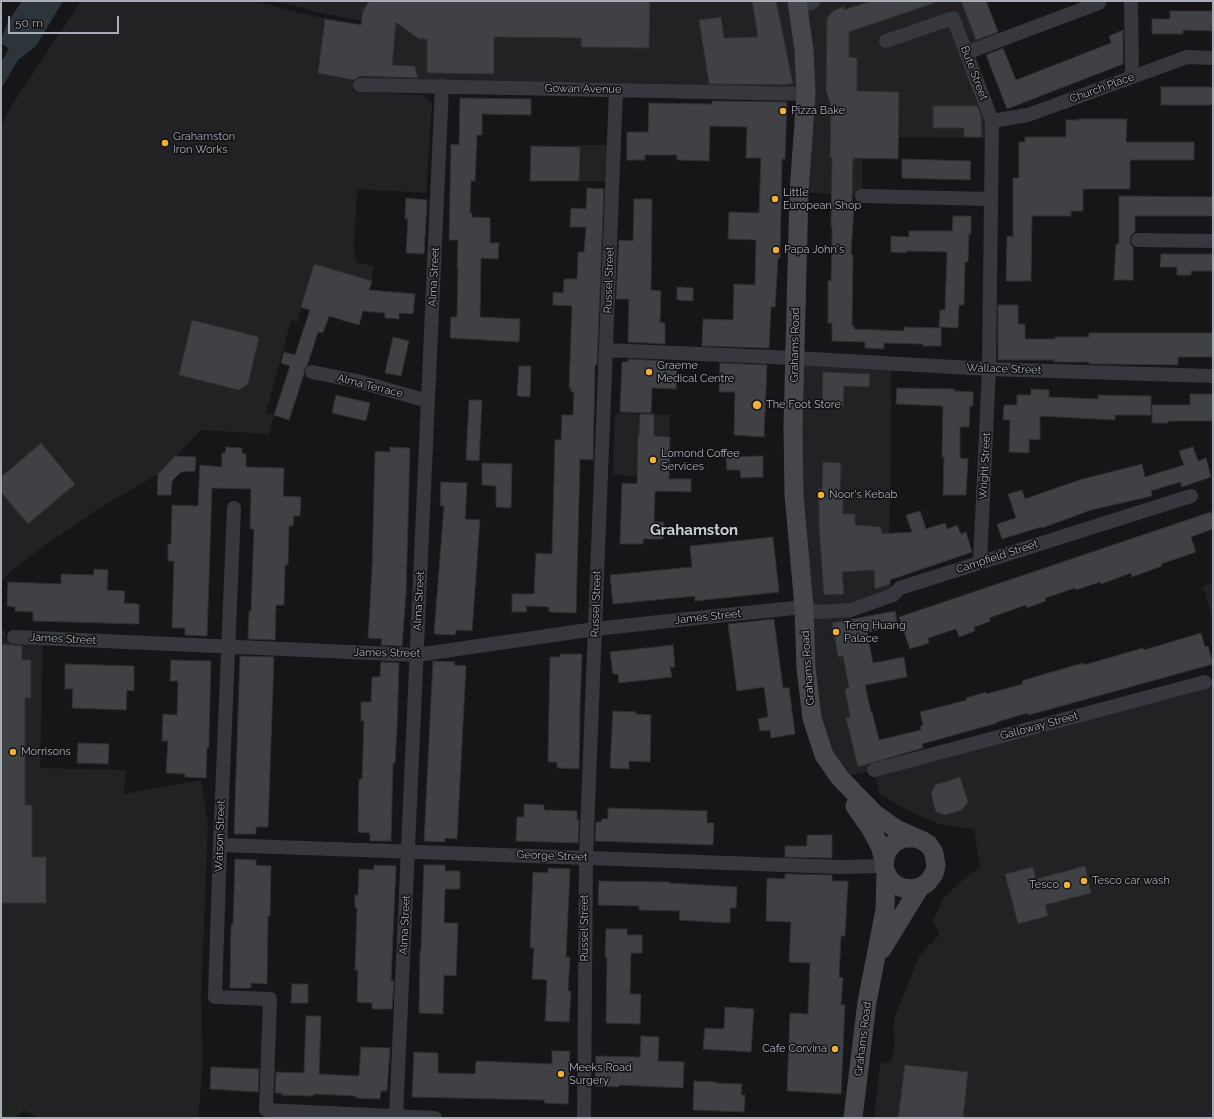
<!DOCTYPE html>
<style>
body{margin:0}
#map{position:relative;width:1214px;height:1119px;overflow:hidden;background:#161618;font-family:Raleway,sans-serif}
canvas{display:block}
.frame{position:absolute;inset:0;border:2px solid #a8adb8;pointer-events:none}
.scale{position:absolute;left:8px;top:16px;width:111px;height:18px;box-sizing:border-box;border:2px solid #a8adb8;border-top:0;padding-left:5px;font-size:12px;line-height:14px;white-space:nowrap;color:#a8adb8;-webkit-text-stroke:3px #111113;paint-order:stroke}
</style>
<div id="map">
<canvas width="1214" height="1119"></canvas>
<div class="frame"></div>
<div class="scale">50 m</div>
</div>
<script>
const ctx = document.querySelector('canvas').getContext('2d');
ctx.lineJoin = 'round';
function fill(path, color) { ctx.fillStyle = color; ctx.fill(path, 'evenodd'); }
const poly = rows => new Path2D(rows.map(r => 'M' + r).join(''));
function stroke(path, color, width, dash) { ctx.strokeStyle = color; ctx.lineWidth = width; ctx.lineCap = dash ? 'butt' : 'round'; ctx.setLineDash(dash || []); ctx.stroke(path); }
function drawText(font, color, halo, rows, align = 'center') {
  ctx.font = font + ' Raleway,sans-serif'; ctx.lineWidth = 3; ctx.setLineDash([]); ctx.textBaseline = 'middle'; ctx.strokeStyle = halo; ctx.fillStyle = color; for (const [text, x, y, turn = 0] of rows) {
    ctx.save(); ctx.translate(x, y); ctx.rotate((+turn || 0) * Math.PI / 180); ctx.textAlign = isNaN(turn) ? turn : align; if (halo) ctx.strokeText(text, 0, 0); ctx.fillText(text, 0, 0); ctx.restore();
  }
}
const built = poly([
 [81,1,253,1,325,19,318,73,353,79,353,91,422,95,432,103,426,193,357,189,354,247,356,262,373,267,372,281,359,325,301,308,298,322,291,320,266,413,274,415,269,434,201,430,158,474,97,510,44,546,9,573,1,582,1,127,10,108],
 [274,1,986,1,1001,40,967,53,992,138,898,137,898,159,862,158,862,196,799,192,806,94,367,81,361,77,356,68,362,21,325,14],
 [575,145,614,145,613,181,530,181,531,146,575,147],
 [795,358,891,363,891,461,889,534,891,555,890,584,893,595,851,610,862,690,873,738,874,770,1213,679,1213,1118,874,1118,880,1064,891,1062,895,1040,893,1030,895,1016,919,957,928,946,933,943,939,933,933,921,943,899,964,879,980,867,974,829,943,825,924,818,903,808,879,793,874,770,840,778,812,718],
 [615,413,670,415,669,477,613,475],
 [1213,583,1213,620,1203,586],
 [1,630,5,630,5,640,43,641,40,768,126,770,124,794,201,780,208,824,201,999,203,1065,198,1118,40,1118,24,1110,1,1105]
]);
const green = poly([
 [1,1105,3,1105,24,1110,15,1118,1,1118]
]);
const water = poly([
 [22,1,63,1,36,46,18,60,1,89,1,62,9,49,1,43,1,39,8,22]
]);
const building = poly([
 [369,1,650,1,649,48,581,47,581,38,494,37,494,74,427,73,427,39,419,39,396,22,392,65,415,66,418,78,360,76,354,80,318,73,325,19,361,25,363,11,369,1],
 [752,1,776,1,793,84,787,84,787,85,709,84,699,20,721,17,724,38,758,37,752,1],
 [871,1,934,1,934,3,849,32,849,57,857,58,857,91,899,92,898,159,853,158,852,203,854,203,851,255,853,255,852,326,854,326,854,329,904,331,904,327,941,328,941,346,923,346,923,344,884,343,884,349,865,348,865,342,832,341,832,323,828,323,828,281,831,281,832,252,832,227,831,227,832,158,830,157,831,107,826,91,827,18,833,11,844,6,844,10,871,1],
 [961,1,986,1,998,32,976,40,961,1],
 [1170,11,1213,11,1213,31,1183,30,1183,34,1152,34,1152,19,1170,19,1170,11],
 [1123,30,1123,64,1007,109,986,55,1003,48,1016,80,1111,43,1109,36,1123,30],
 [1161,87,1213,87,1213,105,1161,105,1161,87],
 [460,98,531,99,531,115,482,114,482,135,477,135,475,181,471,181,470,213,472,213,472,217,490,218,490,243,499,243,498,259,481,258,480,317,520,319,519,342,450,338,451,317,457,317,458,267,457,267,458,240,449,240,451,144,459,145,460,98],
 [712,101,787,102,785,159,782,159,780,258,778,258,775,307,771,307,769,348,702,346,703,319,733,320,734,284,755,285,756,240,728,239,729,212,759,213,761,158,746,158,747,127,710,126,709,161,677,160,677,155,645,155,645,160,627,160,627,132,648,132,649,103,712,104,712,101],
 [933,106,977,106,981,115,982,137,964,137,964,128,933,128,933,106],
 [1079,119,1127,119,1126,142,1194,142,1194,160,1130,160,1130,189,1083,189,1083,211,1071,211,1071,216,1032,216,1031,281,1006,281,1007,236,1013,237,1013,178,1019,178,1019,142,1025,142,1025,137,1066,137,1066,120,1079,120,1079,119],
 [531,146,580,147,579,181,530,181,531,146],
 [902,159,971,161,970,180,902,178,902,159],
 [587,188,604,189,597,365,595,365,593,460,580,459,576,613,549,612,549,607,526,606,527,612,512,612,512,594,534,594,536,553,552,554,555,440,561,440,562,415,573,415,574,392,571,392,571,388,569,388,572,306,553,305,553,292,563,293,564,279,577,279,578,252,584,252,586,227,570,227,571,208,586,209,587,188],
 [1119,196,1213,197,1213,216,1135,216,1135,232,1131,235,1130,240,1130,244,1133,247,1133,280,1114,280,1116,244,1119,244,1119,196],
 [406,198,427,200,424,254,406,253,408,219,405,219,406,198],
 [634,199,652,199,651,290,661,291,660,322,665,323,665,344,628,342,629,299,616,299,619,240,633,241,634,199],
 [953,216,971,216,971,234,969,234,968,262,965,262,964,305,959,305,958,328,939,327,940,310,945,310,947,252,906,251,906,253,891,252,891,236,909,237,909,231,952,231,953,216],
 [1161,254,1213,254,1213,271,1191,271,1191,275,1177,275,1177,267,1160,267,1161,254],
 [314,264,372,281,369,290,415,294,413,314,399,313,399,319,385,318,385,313,363,311,359,325,329,316,323,333,318,332,307,366,304,370,304,374,289,420,274,415,290,366,281,363,284,352,295,355,310,310,301,307,314,264],
 [677,287,693,288,693,301,677,300,677,287],
 [998,305,1018,305,1018,324,1025,324,1025,339,1055,339,1055,337,1089,337,1089,333,1213,333,1213,357,1178,357,1178,365,1105,364,1089,364,1089,362,1054,362,1055,360,998,360,998,305],
 [192,320,259,337,248,384,239,390,179,375,192,320],
 [393,337,409,341,401,376,385,373,393,337],
 [628,359,664,361,664,363,677,364,676,389,652,388,651,413,620,412,622,362,628,362,628,359],
 [720,363,767,365,764,437,734,435,735,392,719,392,720,363],
 [519,366,531,366,530,397,517,396,519,366],
 [823,372,870,374,869,387,844,386,843,407,822,406,823,372],
 [897,388,954,389,954,391,973,392,973,406,970,406,969,427,960,427,960,458,968,459,966,495,943,495,944,457,942,457,943,406,896,404,897,388],
 [1031,389,1049,390,1049,397,1098,399,1098,395,1151,396,1151,415,1115,415,1115,420,1040,416,1040,440,1029,439,1029,453,1009,452,1010,420,1003,420,1004,405,1017,405,1017,395,1031,395,1031,389],
 [1190,394,1213,394,1213,421,1168,421,1168,423,1152,423,1152,405,1190,405,1190,394],
 [336,395,370,403,366,421,332,413,336,395],
 [469,400,482,400,479,461,466,460,469,400],
 [640,414,654,414,654,436,670,437,669,479,691,479,691,492,655,491,654,522,664,522,663,539,643,539,643,544,620,544,622,483,637,484,638,436,639,436,640,414],
 [41,443,75,484,28,524,1,492,1,477,41,443],
 [226,447,242,448,242,453,246,454,246,467,284,468,283,496,301,497,300,516,294,516,293,526,289,526,288,565,285,565,284,605,276,605,275,640,248,639,249,611,251,611,254,529,250,529,251,489,212,488,207,636,185,635,185,628,172,628,174,561,168,561,168,544,171,544,172,505,198,506,200,465,222,467,222,453,225,453,226,447],
 [390,447,410,448,406,594,402,646,381,645,382,639,368,638,372,571,375,451,390,452,390,447],
 [1193,447,1198,461,1206,458,1211,477,1182,487,1180,482,1151,491,1152,496,1091,510,1042,528,1041,527,1002,539,997,524,1016,518,1008,494,1022,490,1025,499,1079,480,1142,464,1145,477,1184,465,1179,451,1193,447],
 [175,456,196,457,195,471,181,472,172,481,171,495,157,495,158,474,175,456],
 [763,456,763,477,741,478,740,470,727,470,726,457,763,456],
 [823,462,841,463,840,492,843,493,843,514,855,514,855,525,881,527,882,534,912,532,906,515,920,511,926,529,945,523,947,529,957,525,961,534,966,532,972,552,890,580,890,584,875,589,874,570,842,572,844,594,824,595,819,528,819,489,822,489,823,462],
 [482,463,512,464,511,508,496,507,496,486,482,485,482,463],
 [441,482,467,483,465,519,480,520,472,631,456,630,455,635,434,634,444,506,440,506,441,482],
 [1211,512,1213,519,1213,529,1191,537,1196,552,1161,564,1162,566,1132,577,1131,573,1101,584,1100,582,1076,590,1075,588,1045,598,1046,601,1027,608,1026,605,989,618,991,621,974,627,975,631,959,637,956,629,928,638,929,643,910,649,899,617,1211,512],
 [773,537,779,592,695,601,695,596,613,604,610,575,692,567,690,546,773,537],
 [94,569,108,570,107,590,125,591,124,603,139,604,139,624,33,621,33,612,15,611,15,607,7,606,8,582,61,584,61,574,94,575,94,569],
 [895,611,898,626,867,632,873,663,904,657,907,677,865,685,871,712,872,712,879,740,921,730,920,726,923,725,920,712,967,700,966,698,986,692,986,694,1023,684,1022,681,1038,676,1083,663,1084,665,1143,648,1144,650,1201,633,1205,647,1208,646,1213,664,1029,715,1028,713,1017,716,997,722,997,723,922,744,923,748,858,767,846,718,850,717,845,689,849,688,843,656,838,657,832,623,895,611],
 [774,619,783,688,789,688,795,734,771,738,770,730,760,731,758,719,768,717,764,687,737,691,728,624,774,619],
 [1,644,22,646,22,660,31,660,31,698,25,698,25,805,32,805,32,857,46,857,46,903,1,903,1,644],
 [673,645,675,667,670,667,672,677,619,683,618,674,613,674,610,652,673,645],
 [560,654,582,654,580,706,579,769,557,768,557,762,548,762,550,657,560,657,560,654],
 [240,656,274,657,268,827,256,827,256,834,234,834,240,656],
 [171,660,211,661,209,737,209,747,207,747,206,778,185,777,185,774,166,773,168,741,162,741,163,714,177,715,178,681,170,681,171,660],
 [433,661,455,662,454,665,466,666,457,839,445,838,445,842,424,841,433,661],
 [381,662,399,663,397,728,395,763,393,763,391,841,370,841,370,833,358,832,359,779,362,779,364,721,361,721,361,702,371,702,372,677,380,677,381,662],
 [65,664,134,666,134,691,127,690,126,710,72,708,73,689,65,689,65,664],
 [613,711,636,712,636,714,651,715,650,762,629,761,629,769,610,768,613,711],
 [78,743,109,744,108,764,77,763,78,743],
 [960,777,968,802,962,810,945,815,936,812,931,794,935,785,960,777],
 [524,804,544,805,544,810,577,811,577,820,579,820,578,843,516,841,517,817,524,817,524,804],
 [608,808,707,811,707,823,714,823,713,845,595,841,596,822,601,822,602,819,608,819,608,808],
 [807,835,832,835,832,858,785,857,785,846,807,846,807,835],
 [235,859,256,860,256,865,271,866,270,916,268,916,267,984,251,983,251,988,230,988,231,925,233,925,235,859],
 [374,865,396,866,391,981,394,981,392,1009,372,1009,372,1003,357,1002,358,970,355,970,357,908,355,908,355,895,358,895,359,869,374,870,374,865],
 [424,865,445,865,445,871,460,871,460,889,445,889,444,923,458,923,456,976,444,975,443,1014,419,1013,420,951,421,951,422,917,424,865],
 [1085,866,1091,893,1045,905,1048,916,1018,924,1005,874,1033,867,1036,879,1085,866],
 [548,868,570,869,566,957,570,957,568,991,571,991,569,1022,545,1021,547,980,532,979,534,948,530,948,533,872,548,873,548,868],
 [785,874,832,875,832,881,848,881,845,936,841,936,839,977,843,978,841,1005,845,1005,841,1094,787,1091,790,1013,808,1014,810,963,789,962,791,922,766,921,767,878,785,879,785,874],
 [599,881,670,882,669,883,737,887,736,908,730,908,730,923,679,920,680,911,639,910,639,906,598,905,599,881],
 [606,929,627,929,627,935,642,935,642,953,631,953,630,994,641,994,640,1024,606,1023,607,957,605,957,606,929],
 [292,984,308,984,308,1003,291,1003,292,984],
 [725,1007,754,1009,751,1052,703,1049,705,1028,724,1029,725,1007],
 [306,1016,321,1016,319,1074,359,1076,361,1047,390,1048,387,1091,381,1091,380,1099,356,1098,356,1096,313,1094,313,1096,281,1095,282,1093,275,1093,276,1072,304,1073,306,1016],
 [641,1036,659,1037,658,1061,684,1062,683,1088,619,1085,619,1087,595,1086,596,1056,640,1057,641,1036],
 [552,1051,570,1051,568,1104,544,1103,545,1100,412,1097,414,1052,438,1053,438,1073,475,1074,476,1061,552,1064,552,1051],
 [905,1065,968,1072,963,1118,898,1118,905,1065],
 [211,1067,259,1069,258,1092,210,1089,211,1067],
 [694,1081,716,1082,716,1083,742,1084,741,1095,745,1095,744,1112,693,1110,694,1081]
]);
const minor = poly([
 [1131,1,1132,77],
 [886,41,953,18,992,121,989,369,980,562],
 [966,53,1099,3],
 [360,85,806,94],
 [992,121,1028,115,1187,57,1213,58],
 [862,196,991,199],
 [1138,240,1213,241],
 [606,350,795,358,989,369,1213,376],
 [312,372,357,381,428,401],
 [234,508,220,845,215,997,270,999,266,1110,435,1118],
 [14,637,417,655,595,629,697,618,804,607,818,612,851,610,893,595,900,588,1191,496],
 [874,770,1205,682],
 [220,845,841,867,884,866],
 [396,1116,442,86],
 [584,1118,586,857,616,90]
]);
const tertiary = poly([
 [798,6,812,1]
]);
const secondary = poly([
 [797,1,804,50,806,94,799,192,793,426,794,495,804,607,806,668,812,718,824,755,840,778,875,814,896,829,923,841,929,845,934,853,936,866,934,874,927,883,920,887,912,889,903,888,896,885,890,880,886,873,884,866,885,857,888,850,895,842,904,838,914,838],
 [855,806,871,829,880,846,884,860],
 [882,949,920,887],
 [853,1118,867,1002,885,910,886,873]
]);
const markers = [
 [783,111,4,"#f2b134"],
 [165,143,4,"#f2b134"],
 [775,199,4,"#f2b134"],
 [776,250,4,"#f2b134"],
 [649,372,4,"#f2b134"],
 [757,405,5,"#f2b134"],
 [653,460,4,"#f2b134"],
 [821,495,4,"#f2b134"],
 [836,632,4,"#f2b134"],
 [13,752,4,"#f2b134"],
 [1084,881,4,"#f2b134"],
 [1067,885,4,"#f2b134"],
 [835,1049,4,"#f2b134"],
 [561,1074,4,"#f2b134"]
];
const streetNames = [
 ["Bute Street",974,73,69],
 ["Church Place",1102,88,-20],
 ["Gowan Avenue",583,89,1],
 ["Alma Street",434,277,-87],
 ["Russel Street",609,280,-88],
 ["Grahams Road",795,345,-89],
 ["Wallace Street",1004,369,2],
 ["Alma Terrace",370,386,14],
 ["Wright Street",985,466,-87],
 ["Campfield Street",997,557,-18],
 ["Alma Street",419,601,-87],
 ["Russel Street",596,604,-88],
 ["James Street",708,617,-6],
 ["James Street",63,639,3],
 ["James Street",387,653,1],
 ["Grahams Road",808,668,-94],
 ["Galloway Street",1039,726,-15],
 ["Watson Street",220,836,-88],
 ["George Street",552,856,2],
 ["Alma Street",405,925,-87],
 ["Russel Street",585,928,-90],
 ["Grahams Road",863,1039,-83]
];
const poiNames = [
 ["Pizza Bake",791,111],
 ["Grahamston",173,137],
 ["Iron Works",173,150],
 ["Little",783,193],
 ["European Shop",783,206],
 ["Papa John's",784,250],
 ["Graeme",657,366],
 ["Medical Centre",657,379],
 ["The Foot Store",766,405],
 ["Lomond Coffee",661,454],
 ["Services",661,467],
 ["Noor's Kebab",829,495],
 ["Teng Huang",844,626],
 ["Palace",844,639],
 ["Morrisons",21,752],
 ["Tesco car wash",1092,881],
 ["Tesco",1059,885,"right"],
 ["Cafe Corvina",827,1049,"right"],
 ["Meeks Road",569,1068],
 ["Surgery",569,1081]
];
const districtNames = [
 ["Grahamston",694,530]
];
fill(built, '#222225');
fill(green, '#1e261f');
fill(water, '#2c353c');
fill(building, '#404145');
stroke(building, '#303034', 1);
stroke(minor, '#37383d', 14);
stroke(tertiary, '#37383d', 17);
stroke(secondary, '#45474d', 19);
for (const [x, y, r, color] of markers) { const dot = new Path2D(); dot.arc(x, y, r, 0, 2 * Math.PI); ctx.fillStyle = color; ctx.fill(dot); stroke(dot, '#111113', 1.5); }
drawText('11px', '#a8adb8', '#111113', streetNames);
drawText('11px', '#a8adb8', '#111113', poiNames, 'left');
drawText('bold 15px', '#c9ccd4', '#111113', districtNames);
</script>
